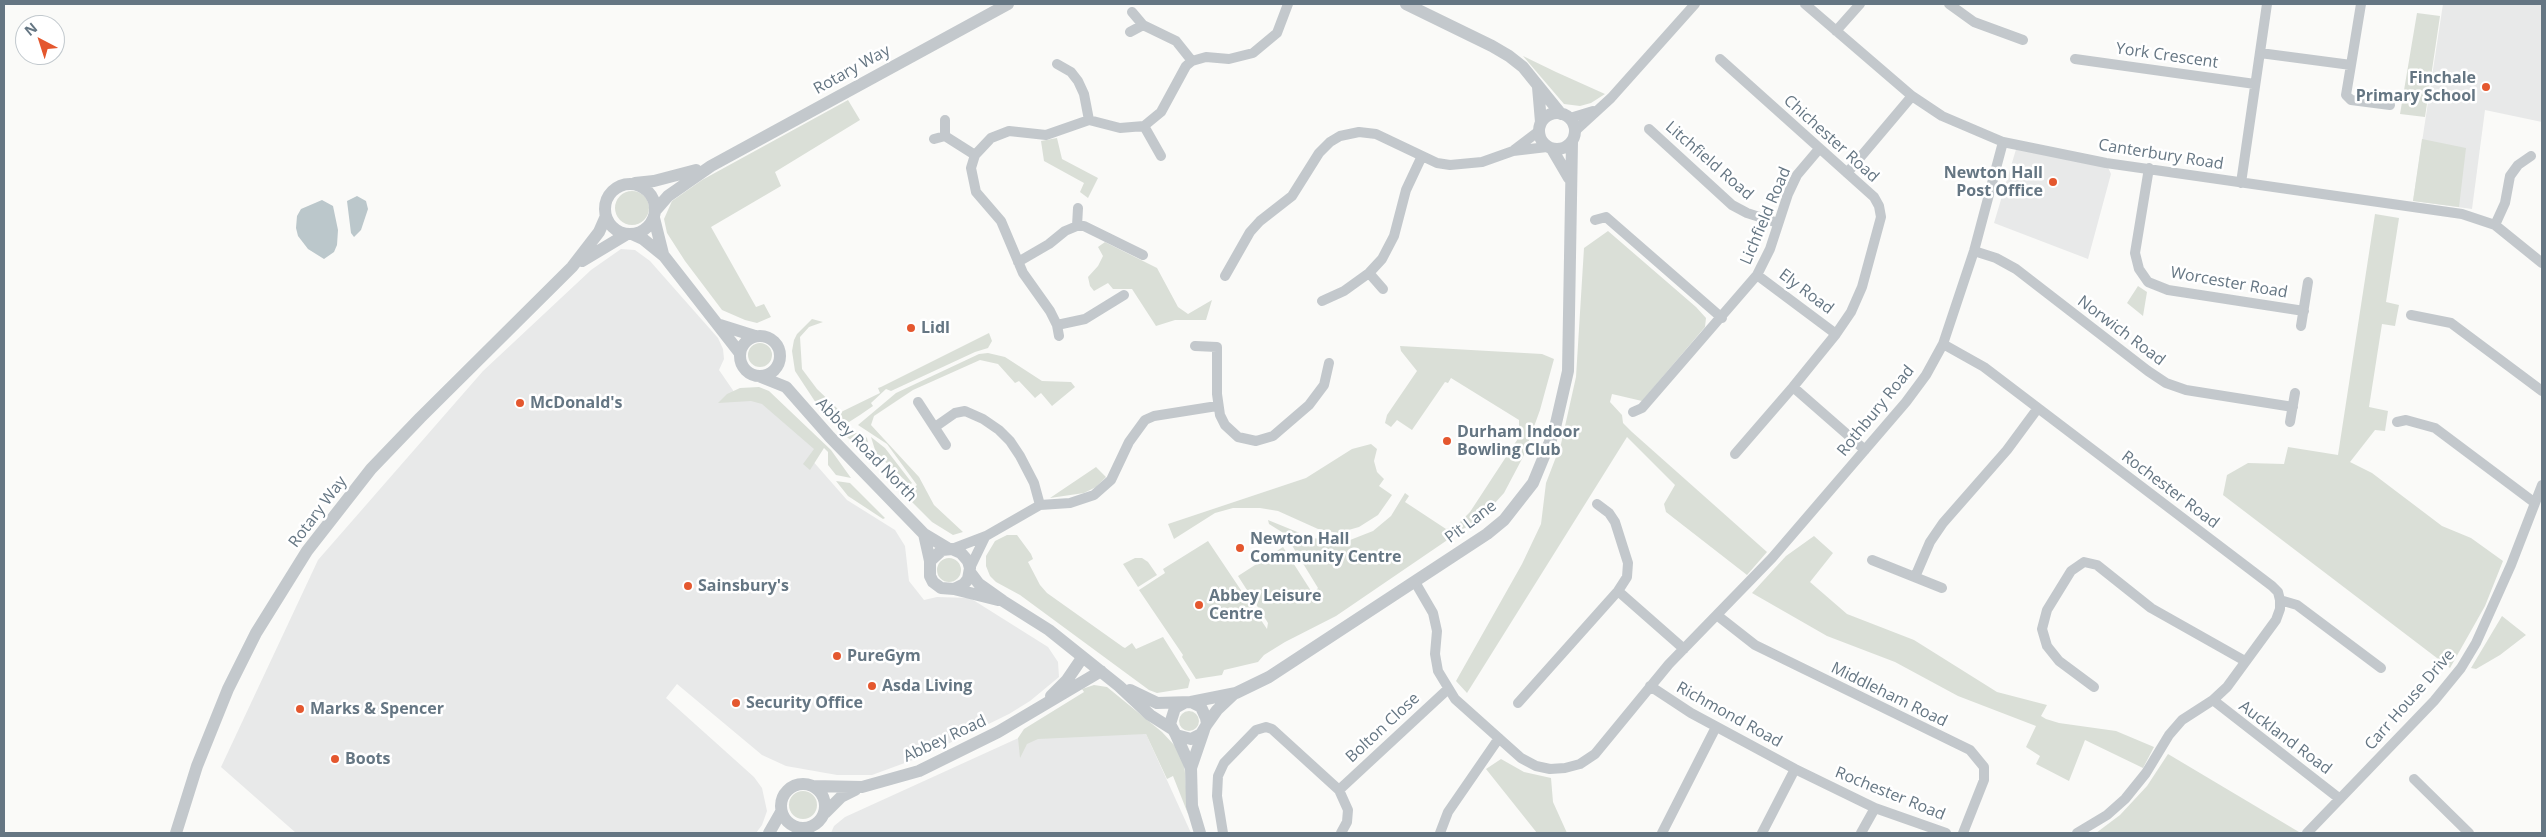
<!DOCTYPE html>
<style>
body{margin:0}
#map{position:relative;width:2546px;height:837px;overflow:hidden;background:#fafaf8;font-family:"Open Sans",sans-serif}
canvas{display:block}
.frame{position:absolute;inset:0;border:5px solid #657683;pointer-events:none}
.north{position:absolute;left:15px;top:15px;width:50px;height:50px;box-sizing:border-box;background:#fff;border:1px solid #c1c8cd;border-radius:50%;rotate:320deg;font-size:14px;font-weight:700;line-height:20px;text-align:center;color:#657683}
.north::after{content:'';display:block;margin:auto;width:18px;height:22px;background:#e4572e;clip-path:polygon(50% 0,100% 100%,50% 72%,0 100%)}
</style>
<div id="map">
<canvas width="2546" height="837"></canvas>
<div class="frame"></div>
<div class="north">N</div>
</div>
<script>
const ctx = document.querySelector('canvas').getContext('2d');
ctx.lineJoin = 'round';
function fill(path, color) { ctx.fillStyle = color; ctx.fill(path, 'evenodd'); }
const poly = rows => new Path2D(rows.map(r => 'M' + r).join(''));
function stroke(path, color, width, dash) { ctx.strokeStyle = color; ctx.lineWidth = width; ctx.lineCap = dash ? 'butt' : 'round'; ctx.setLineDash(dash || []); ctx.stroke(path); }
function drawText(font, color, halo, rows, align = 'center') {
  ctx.font = font + ' "Open Sans",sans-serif'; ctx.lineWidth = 5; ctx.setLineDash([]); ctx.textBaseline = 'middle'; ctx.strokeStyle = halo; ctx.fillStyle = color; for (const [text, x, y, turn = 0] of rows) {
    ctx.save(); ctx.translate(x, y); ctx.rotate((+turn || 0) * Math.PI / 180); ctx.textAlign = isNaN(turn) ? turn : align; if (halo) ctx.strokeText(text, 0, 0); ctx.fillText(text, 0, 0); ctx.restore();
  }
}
const built = poly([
 [2443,4,2542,4,2542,122,2485,110,2472,209,2413,201],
 [2017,146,2106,163,2111,174,2088,259,1994,223],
 [621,249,635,250,650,261,718,338,723,349,724,359,719,370,739,399,758,394,816,448,811,459,847,500,895,530,905,546,909,581,924,600,937,597,970,598,1048,647,1058,662,1059,677,1030,701,1009,714,921,757,872,775,837,775,786,766,762,755,677,684,666,698,754,777,762,788,767,811,762,825,756,833,296,833,221,767,318,560,483,371,591,270],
 [1146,734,1191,833,831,833,834,826,845,817,1025,735]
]);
const green = poly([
 [2417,13,2440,16,2425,117,2400,114],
 [1523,56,1556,72,1605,94,1591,103,1580,106,1564,104],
 [848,100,860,120,775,172,781,186,711,227,756,307,764,304,771,317,757,323,745,320,722,310,685,261,667,233,664,219,672,201,702,180],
 [1057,138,1062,159,1098,178,1088,198,1080,192,1084,183,1044,161,1041,141],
 [2422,139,2466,148,2459,207,2413,201],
 '615 208a17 17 0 1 1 34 0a17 17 0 1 1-34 0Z',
 [2375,214,2399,218,2386,302,2399,305,2395,326,2382,324,2369,407,2388,411,2385,431,2375,430,2350,462,2372,473,2442,526,2471,538,2503,561,2485,606,2450,668,2223,495,2227,475,2248,463,2284,464,2288,447,2338,455],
 [1608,231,1696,307,1706,318,1705,327,1642,401,1612,394,1610,402,1622,415,1623,423,1632,432,1767,552,1747,575,1666,512,1664,504,1675,485,1627,437,1467,693,1456,681,1522,564,1541,524,1546,483,1561,444,1576,377,1584,248],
 [1105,242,1157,268,1178,307,1188,314,1212,300,1206,320,1175,320,1156,326,1132,289,1113,289,1108,283,1094,291,1090,286,1088,277,1098,266,1103,256,1098,247],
 [2138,286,2147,292,2143,316,2127,303],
 [812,319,823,322,809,327,800,337,802,369,817,389,841,412,880,393,878,388,881,387,989,333,992,341,988,348,975,352,891,391,886,389,871,403,873,406,860,415,849,422,842,420,842,425,849,433,862,433,867,438,871,454,848,438,816,403,795,371,792,351,794,340,797,334],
 '748 355a12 12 0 1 1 24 0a12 12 0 1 1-24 0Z',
 [1400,346,1542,354,1554,359,1540,410,1523,457,1504,493,1484,515,1336,616,1285,642,1264,655,1258,662,1224,670,1222,675,1196,679,1182,657,1183,655,1139,590,1165,573,1163,569,1208,541,1267,629,1268,623,1238,576,1283,547,1313,594,1318,588,1285,534,1269,524,1268,520,1312,538,1345,542,1373,531,1391,516,1405,493,1409,496,1405,502,1446,529,1456,526,1470,512,1519,437,1519,420,1451,378,1448,383,1445,382,1412,430,1397,420,1391,427,1385,423,1387,415,1417,371,1401,351],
 [988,353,1005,357,1042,381,1071,382,1075,387,1052,406,1041,393,1035,398,1019,381,1015,383,998,364,980,360,913,390,874,416,871,425,919,477,934,505,963,532,953,535,932,522,905,495,886,469,911,490,917,485,887,444,858,425,896,393,979,354],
 [759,387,769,391,831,450,851,478,836,475,828,465,828,452,824,448,810,470,803,464,814,449,762,404,751,401,718,403,727,394,740,388],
 [871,437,885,448,912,483,910,485,876,453],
 [1371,444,1377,449,1374,461,1377,472,1384,479,1379,486,1392,495,1378,515,1359,527,1338,533,1318,529,1278,511,1260,508,1233,508,1215,513,1174,539,1168,524,1306,478,1352,449],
 [1096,467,1106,477,1096,487,1084,493,1050,498],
 [836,481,850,483,885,518,883,519,848,496],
 [1007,535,1017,535,1031,554,1033,559,1028,562,1040,585,1047,593,1123,647,1125,648,1132,643,1136,649,1163,637,1190,680,1188,688,1157,693,1149,690,1020,595,996,582,990,576,986,566,986,556,995,541],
 [1814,536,1833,553,1810,582,1847,614,1914,640,1997,692,2047,705,2041,716,2046,719,2059,723,2116,731,2154,747,2143,768,2085,740,2069,781,2036,764,2040,756,2026,747,2036,726,1958,696,1895,662,1827,636,1752,593,1786,556],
 [1135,558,1142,558,1148,562,1157,575,1138,587,1123,564],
 '937 570a12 12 0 1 1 24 0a12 12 0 1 1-24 0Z',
 [2502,616,2526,635,2500,655,2476,669,2471,668],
 [1094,685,1107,687,1162,732,1176,747,1184,760,1188,814,1173,776,1167,779,1146,734,1038,739,1027,744,1020,758,1018,738,1024,729,1084,692,1082,689],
 '1179 721a10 10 0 1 1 20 0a10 10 0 1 1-20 0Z',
 [2168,754,2299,832,2096,833,2120,815,2147,786],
 [1501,759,1524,772,1551,778,1553,802,1567,833,1537,833,1486,769],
 '789 805a14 14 0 1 1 28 0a14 14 0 1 1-28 0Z'
]);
const water = poly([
 [357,196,366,201,368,209,361,230,354,237,351,233,347,201],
 [322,200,333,206,338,230,337,245,334,252,324,259,308,249,298,236,296,228,297,216,301,209]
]);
const minor = poly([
 [1805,4,1912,96,1942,116,2003,142,2106,163,2462,214,2495,225,2542,263],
 [1949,4,1974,22,2023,40],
 [1132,12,1143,25,1176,41,1192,61],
 [1836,31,1860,4],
 [1130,32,1143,25],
 [2260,53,2351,65,2361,4],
 [1720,59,1874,197,1879,206,1881,217,1862,287,1851,312,1836,334,1793,387,1735,454],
 [2075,59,2255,84],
 [1057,64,1071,72,1078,81,1084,94,1089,120],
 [2351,65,2346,95,2351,100,2390,105],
 [1570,118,1593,111],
 [945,120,945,136,975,155],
 [1144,126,1161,156],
 [1649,129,1732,205,1747,213,1778,223],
 [1575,131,1611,98,1695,4],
 [934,139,945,136],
 [1514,150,1539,131],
 [2149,168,2135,253,2139,269,2148,282,2168,290,2304,311],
 [1847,173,1912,96],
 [2241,183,2267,4],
 [1595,220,1606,217,1722,318],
 [2495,225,2505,203,2510,176,2518,165,2531,156],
 [1077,226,1078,208],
 [1974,251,1996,258,2016,269,2148,371,2166,383,2186,390,2293,407],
 [1018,262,1049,244,1065,231,1077,226,1084,226,1143,255],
 [1369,273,1383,289],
 [1757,275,1836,334],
 [1225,276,1250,232,1260,221,1292,196,1319,153,1330,142,1340,136,1359,132,1376,134,1437,163,1450,165,1482,162,1513,151,1547,147],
 [1322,301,1344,291,1369,273,1382,259,1394,236,1406,190,1422,156],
 [2411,315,2451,323,2542,391],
 [1057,325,1085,319,1124,295],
 [2301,326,2308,282],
 [1059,336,1057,325,1050,311,1023,273,1001,221,976,192,971,168,975,155,991,138,1009,131,1046,135,1089,120,1120,128,1144,126,1161,112,1186,66,1192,61,1206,57,1229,59,1253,53,1277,33,1288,4],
 [1943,344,1984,367,2272,586,2278,592,2280,600,2280,609,2276,620,2227,687,2213,700,2182,720,2169,735,2146,773,2125,799,2107,815,2077,833],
 [1195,346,1217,347,1217,394,1220,415,1225,425,1238,437,1256,441,1273,436,1309,405,1324,385,1329,363],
 [1793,387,1865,450],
 [918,402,946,445],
 [1633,412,1642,408,1757,275,1770,249,1788,194,1797,175,1819,149],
 [2290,422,2295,393],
 [2397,422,2406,420,2435,428,2535,503],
 [935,427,955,413,965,411,983,419,999,430,1010,441,1020,456,1034,483,1040,505],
 [952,549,986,536,1040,505,1070,503,1094,495,1111,480,1129,442,1145,420,1154,416,1217,406],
 [1872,560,1942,588],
 [970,568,985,537],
 [1915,577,1930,542,1943,523,2007,450,2038,408],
 [1415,582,1433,613,1437,631,1435,654,1438,671,1455,699,1521,758,1536,766,1550,769,1565,768,1580,764,1595,754,1669,664,1772,558,1906,402,1926,375,1943,344,1974,251,2003,142],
 [1618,591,1684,649],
 [2280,600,2297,605,2381,668],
 [1718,616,1755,645,1970,750,1984,767,1984,780,1963,833],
 [1650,686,1691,713,1795,769,1875,808,1946,833],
 [2094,687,2059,661,2047,646,2042,629,2047,610,2071,571,2084,562,2097,565,2151,608,2245,661],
 [2213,700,2340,799],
 [1518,703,1618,591,1627,577,1628,563,1615,522,1609,513,1597,504],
 [2414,779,2469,833],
 [1339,790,1448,689],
 [1223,833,1217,796,1218,776,1224,763,1256,730,1266,727,1272,729,1339,790,1348,810,1347,822,1341,833],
 [1440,833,1448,812,1499,738],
 [1662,833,1716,727],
 [1762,833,1795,769],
 [1861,833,1875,808],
 [2307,833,2434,701,2461,668,2476,643,2511,565,2542,485]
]);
const tertiary = poly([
 [1406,4,1492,46,1509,56,1523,67,1561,114],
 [1538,87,1541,122],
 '1539 131a18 18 0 1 1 36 0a18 18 0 1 1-36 0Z',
 [1552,149,1569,178],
 [635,183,654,181,696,170],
 '605 209a25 25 0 1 1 50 0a25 25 0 1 1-50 0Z',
 [655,211,668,196,711,166,1008,4],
 [654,218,663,254],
 [632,234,643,239,664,256,739,352],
 [582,261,627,234],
 [720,325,755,336],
 '740 356a20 20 0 1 1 40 0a20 20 0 1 1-40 0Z',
 [761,377,786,387,830,437,924,534,949,549],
 [924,534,930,561,930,576,933,582,941,588,954,589,964,584,968,579,970,568,968,561,961,553,952,549,942,550,930,561],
 [970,572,979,584,1003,601,1049,630,1119,686,1150,715,1172,729],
 [954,589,998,600],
 [1130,690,1157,703,1191,702,1201,707,1206,718,1207,724,1201,734,1191,739,1176,735,1170,724,1175,708,1184,703],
 [1051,696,1067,680,1082,658],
 [1191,702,1236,693,1269,677,1487,534,1504,520,1533,483,1554,432,1568,371,1572,142],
 [1207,724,1217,710,1235,693],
 [1176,735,1191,768],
 '781 806a22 22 0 1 1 44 0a22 22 0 1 1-44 0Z',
 [812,786,862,787,919,771,998,732,1101,671],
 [825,813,841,797,855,790],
 [176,833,197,766,228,689,256,633,307,551,371,469,420,418,572,267,599,232,606,216],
 [769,833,781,812],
 [1200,833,1192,806,1191,768,1204,730]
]);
const markers = [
 [2486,87,5,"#e4572e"],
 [2053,182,5,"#e4572e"],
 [911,328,5,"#e4572e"],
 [520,403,5,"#e4572e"],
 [1447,441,5,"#e4572e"],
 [1240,548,5,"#e4572e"],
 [688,586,5,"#e4572e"],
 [1199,605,5,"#e4572e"],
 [837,656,5,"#e4572e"],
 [872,686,5,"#e4572e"],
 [736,703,5,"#e4572e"],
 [300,709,5,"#e4572e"],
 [335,759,5,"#e4572e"]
];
const streetNames = [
 ["York Crescent",2167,56,8],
 ["Rotary Way",852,70,-29],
 ["Chichester Road",1831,139,42],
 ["Canterbury Road",2161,155,9],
 ["Litchfield Road",1709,161,41],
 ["Lichfield Road",1766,216,-67],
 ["Worcester Road",2229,283,10],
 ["Ely Road",1806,292,37],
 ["Norwich Road",2121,331,37],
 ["Rothbury Road",1876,411,-51],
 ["Abbey Road North",866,450,46],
 ["Rochester Road",2170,490,37],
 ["Rotary Way",318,512,-53],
 ["Pit Lane",1471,522,-37],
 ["Middleham Road",1889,695,26],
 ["Carr House Drive",2410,700,-49],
 ["Richmond Road",1729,715,29],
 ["Bolton Close",1383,728,-43],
 ["Auckland Road",2285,738,37],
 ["Abbey Road",945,739,-25],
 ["Rochester Road",1890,794,22]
];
const poiNames = [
 ["Finchale",2476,78,"right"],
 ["Primary School",2476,96,"right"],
 ["Newton Hall",2043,173,"right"],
 ["Post Office",2043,191,"right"],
 ["Lidl",921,328],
 ["McDonald's",530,403],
 ["Durham Indoor",1457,432],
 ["Bowling Club",1457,450],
 ["Newton Hall",1250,539],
 ["Community Centre",1250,557],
 ["Sainsbury's",698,586],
 ["Abbey Leisure",1209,596],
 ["Centre",1209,614],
 ["PureGym",847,656],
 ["Asda Living",882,686],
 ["Security Office",746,703],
 ["Marks & Spencer",310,709],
 ["Boots",345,759]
];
fill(built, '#e8e9e9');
fill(green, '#dadfd7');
fill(water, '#bbc7cb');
stroke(minor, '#c3c8cc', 10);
stroke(tertiary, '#c3c8cc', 12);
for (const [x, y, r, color] of markers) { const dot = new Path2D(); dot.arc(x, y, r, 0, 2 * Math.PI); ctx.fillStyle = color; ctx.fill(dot); stroke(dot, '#fff', 2); }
drawText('16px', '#657683', '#fff', streetNames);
drawText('bold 16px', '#657683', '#fff', poiNames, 'left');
</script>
